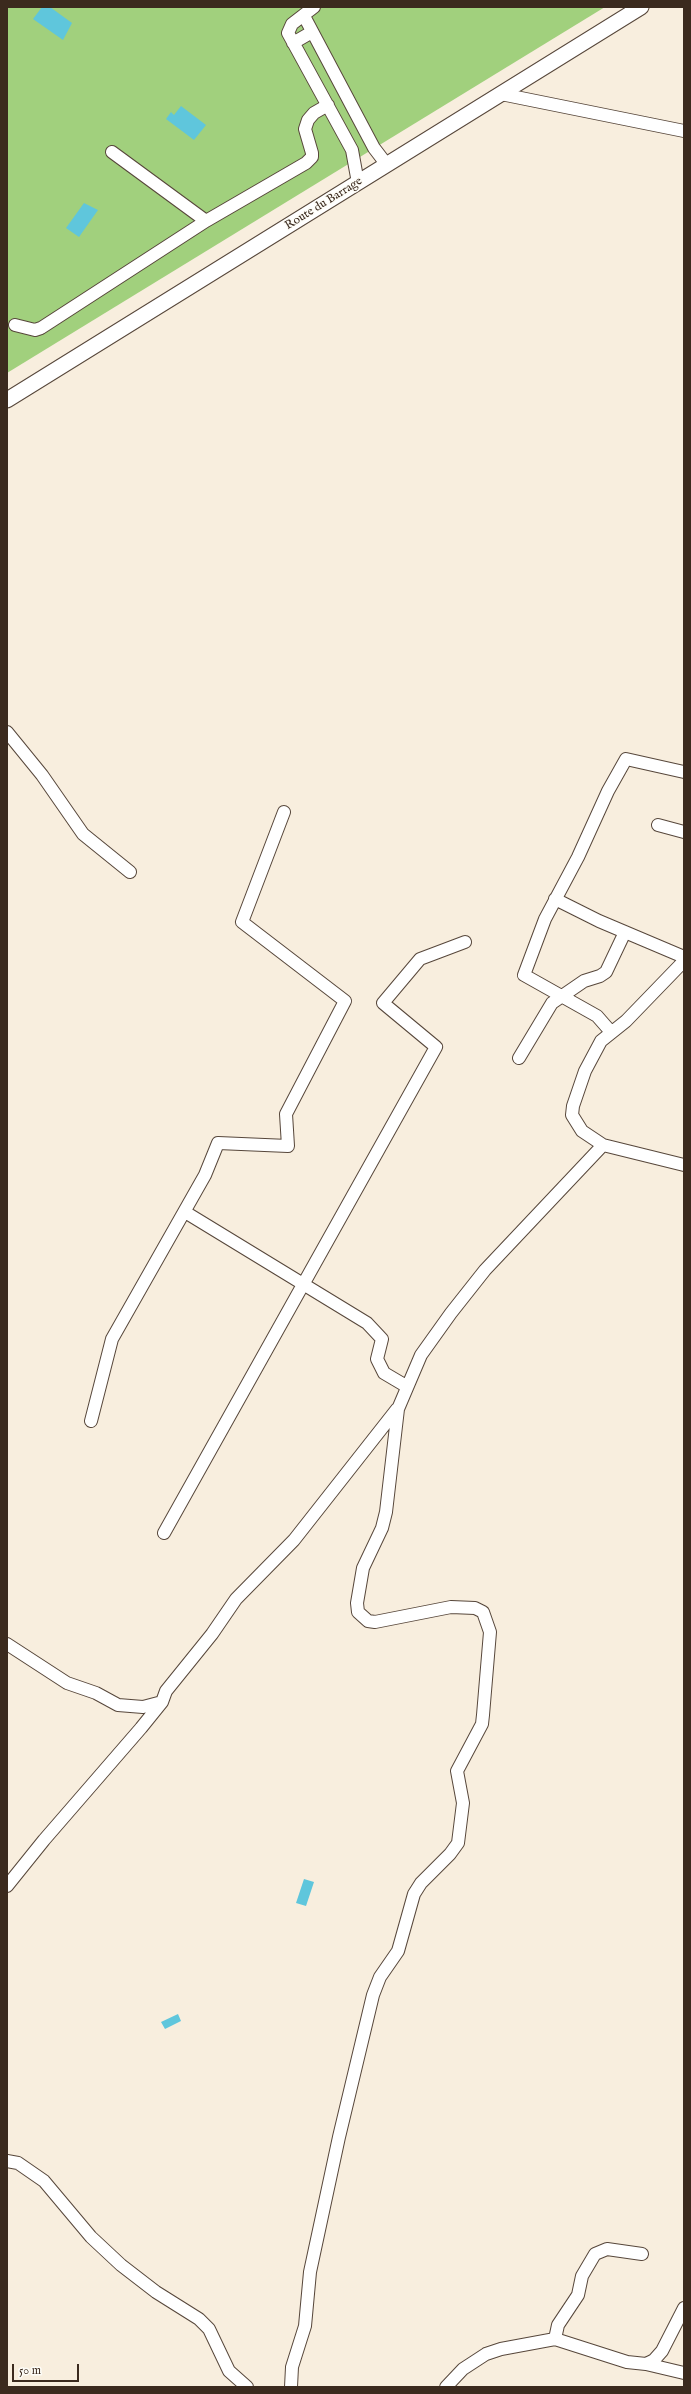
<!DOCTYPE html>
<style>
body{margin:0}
#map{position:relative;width:691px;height:2394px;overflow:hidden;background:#f8eede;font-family:"IM FELL English",serif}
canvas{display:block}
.frame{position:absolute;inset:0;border:8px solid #3b2a1e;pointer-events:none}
.scale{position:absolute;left:12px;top:2364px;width:67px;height:18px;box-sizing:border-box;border:2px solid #3b2a1e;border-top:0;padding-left:5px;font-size:12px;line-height:14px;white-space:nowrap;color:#3b2a1e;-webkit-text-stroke:3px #fdfcf7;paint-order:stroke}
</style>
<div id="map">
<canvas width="691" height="2394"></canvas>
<div class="frame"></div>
<div class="scale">50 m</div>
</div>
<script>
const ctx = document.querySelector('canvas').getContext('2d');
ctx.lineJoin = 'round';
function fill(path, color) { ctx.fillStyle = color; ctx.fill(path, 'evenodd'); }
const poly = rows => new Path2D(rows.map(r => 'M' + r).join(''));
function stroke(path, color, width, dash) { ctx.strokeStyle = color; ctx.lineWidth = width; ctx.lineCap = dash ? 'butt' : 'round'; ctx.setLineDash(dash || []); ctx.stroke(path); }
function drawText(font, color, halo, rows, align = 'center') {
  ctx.font = font + ' "IM FELL English",serif'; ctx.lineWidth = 3; ctx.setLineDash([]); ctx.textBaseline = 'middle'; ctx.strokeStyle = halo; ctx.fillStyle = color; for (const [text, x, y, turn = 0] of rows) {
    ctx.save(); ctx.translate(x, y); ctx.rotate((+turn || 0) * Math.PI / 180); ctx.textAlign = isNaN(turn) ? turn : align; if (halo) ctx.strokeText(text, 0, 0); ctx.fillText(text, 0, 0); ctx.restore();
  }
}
const green = poly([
 [7,7,605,7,7,373]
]);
const water = poly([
 [42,7,50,7,72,23,63,40,33,19],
 [181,106,206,125,194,140,166,119,171,112,174,115],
 [84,203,98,210,79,237,66,228],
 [304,1879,314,1882,306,1906,296,1903],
 [178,2014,181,2021,165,2029,161,2022]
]);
const minor = poly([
 [314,7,292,24,288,33,352,150,358,183],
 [304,16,374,148,387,165],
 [293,43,312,32],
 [501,94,684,131],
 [112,152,206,221],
 [15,325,35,330,41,328,206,221,306,163,312,157,312,153,305,129,308,120,314,113,328,105],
 [7,732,42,775,83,834,130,872],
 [658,825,684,832],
 [555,899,599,921,684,957],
 [684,961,626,1021,601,1041,585,1071,573,1106,572,1115,582,1131,603,1145,684,1165],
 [611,1032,597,1016,524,975,545,919,578,857,608,791,626,759,684,772],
 [519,1058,552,1003,584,981,600,976,606,972,625,932],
 [185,1212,367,1323,382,1339,377,1359,384,1373,406,1386],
 [91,1421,112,1339,205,1175,218,1143,288,1146,286,1114,345,1001,242,922,284,812],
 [164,1533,436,1047,383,1003,420,959,465,942],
 [7,1644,67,1683,96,1693,118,1705,143,1707,162,1702],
 [7,1886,44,1840,141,1728,162,1702,166,1691,212,1634,236,1599,294,1540,397,1409],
 [7,2161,18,2163,44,2181,91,2237,121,2265,156,2292,199,2319,209,2329,229,2371,247,2387],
 [555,2339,558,2325,578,2295,582,2276,595,2254,607,2249,642,2254],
 [646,2364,684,2373],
 [291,2387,292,2367,305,2326,310,2272,339,2137,373,1995,380,1977,398,1951,414,1894,421,1883,450,1854,458,1843,463,1803,457,1771,482,1724,483,1715,490,1632,483,1612,475,1608,451,1607,375,1622,368,1621,358,1612,357,1603,363,1568,382,1528,386,1512,398,1409,421,1355,451,1313,485,1270,603,1145],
 [446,2387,463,2369,486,2354,501,2349,555,2339,627,2362,646,2364,654,2360,662,2351,684,2308]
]);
const major = poly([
 [7,400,641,7]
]);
const streetNames = [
 ["Route du Barrage",324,204,-32]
];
fill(green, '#a1d07d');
fill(water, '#5fc6dc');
stroke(minor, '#57473b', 14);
stroke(major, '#57473b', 17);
stroke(minor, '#fff', 12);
stroke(major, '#fff', 15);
drawText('12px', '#3b2a1e', '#fdfcf7', streetNames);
</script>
